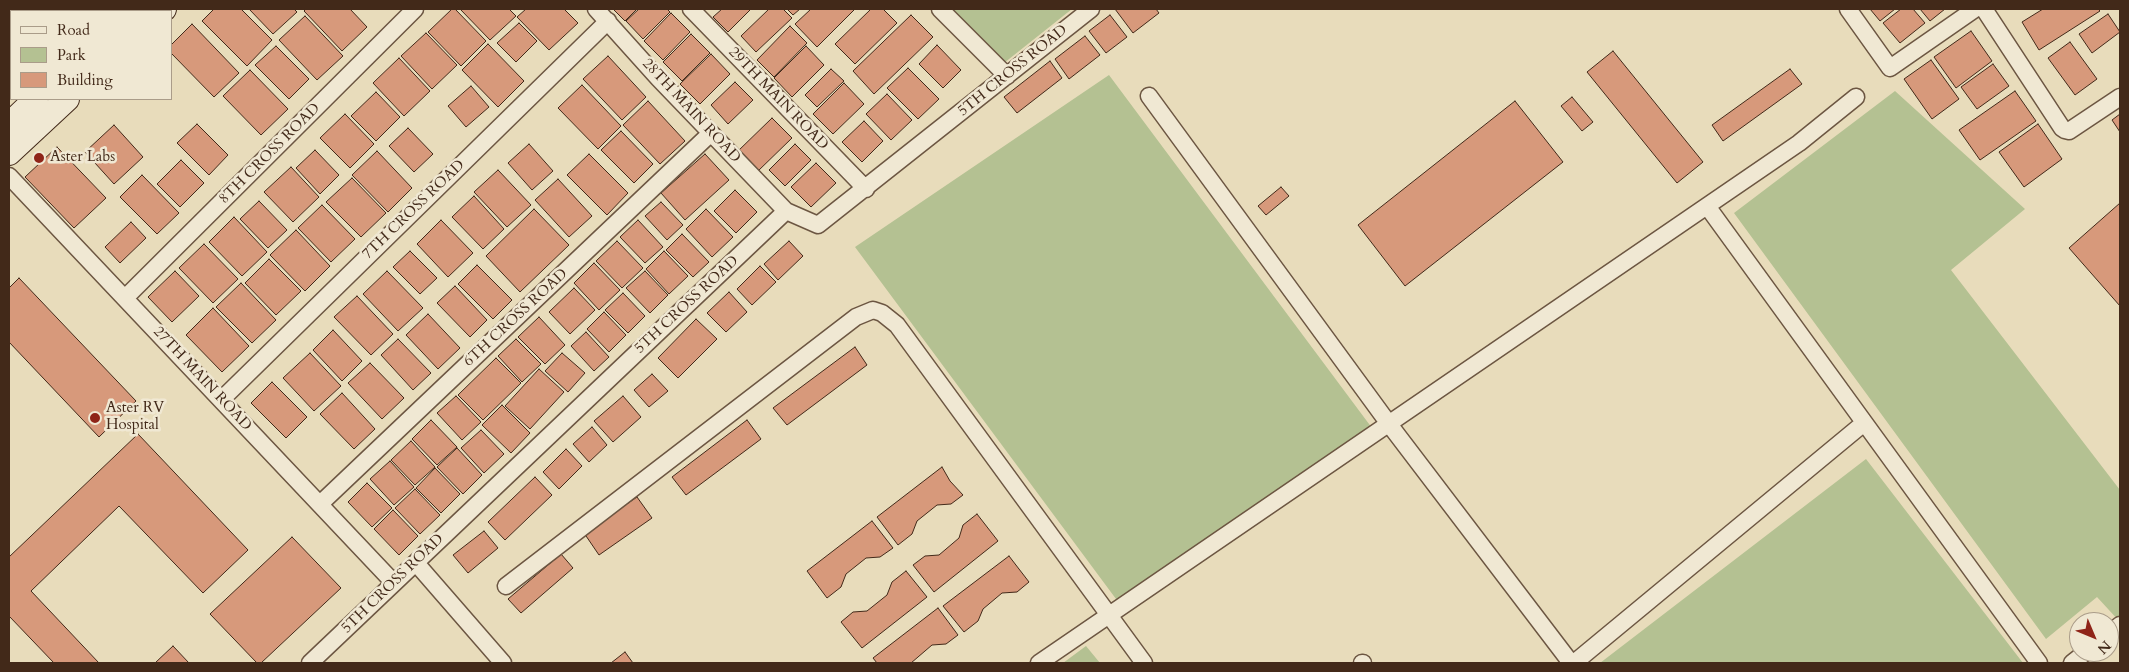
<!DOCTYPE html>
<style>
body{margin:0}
#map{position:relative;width:2129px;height:672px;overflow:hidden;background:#e8dcbb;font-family:Cardo,serif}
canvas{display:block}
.frame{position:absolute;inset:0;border:10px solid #422919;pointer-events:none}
.legend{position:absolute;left:10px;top:10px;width:162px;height:90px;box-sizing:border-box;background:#f0e8d3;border:1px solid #aa9c89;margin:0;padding:6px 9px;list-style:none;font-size:15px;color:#422919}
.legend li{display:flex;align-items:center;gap:10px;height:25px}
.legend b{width:25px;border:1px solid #aa9c89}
.north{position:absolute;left:2069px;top:612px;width:50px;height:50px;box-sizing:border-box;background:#f0e8d3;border:1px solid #aa9c89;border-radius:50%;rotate:135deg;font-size:14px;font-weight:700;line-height:20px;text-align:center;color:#422919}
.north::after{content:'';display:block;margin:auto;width:18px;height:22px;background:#8f2418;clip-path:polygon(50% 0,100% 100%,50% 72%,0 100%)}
</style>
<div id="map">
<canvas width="2129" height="672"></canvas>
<div class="frame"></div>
<ul class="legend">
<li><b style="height:6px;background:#f0e8d3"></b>Road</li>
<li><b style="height:14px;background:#b4c192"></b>Park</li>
<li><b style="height:14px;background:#d7997b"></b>Building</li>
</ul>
<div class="north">N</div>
</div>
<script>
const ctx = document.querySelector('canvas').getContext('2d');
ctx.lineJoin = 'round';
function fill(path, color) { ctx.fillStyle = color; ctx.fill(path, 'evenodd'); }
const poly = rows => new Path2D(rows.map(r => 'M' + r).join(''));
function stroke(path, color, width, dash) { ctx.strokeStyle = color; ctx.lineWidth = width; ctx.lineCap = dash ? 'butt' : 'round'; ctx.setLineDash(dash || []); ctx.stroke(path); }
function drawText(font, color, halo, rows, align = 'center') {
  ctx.font = font + ' Cardo,serif'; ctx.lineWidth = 5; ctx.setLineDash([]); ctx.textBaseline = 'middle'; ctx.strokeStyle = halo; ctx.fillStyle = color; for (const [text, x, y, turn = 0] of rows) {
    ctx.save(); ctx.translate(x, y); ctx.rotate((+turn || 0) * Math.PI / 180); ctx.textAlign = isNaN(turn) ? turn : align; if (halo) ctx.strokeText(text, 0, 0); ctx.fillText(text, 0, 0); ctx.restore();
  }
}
const green = poly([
 [950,9,1072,9,1004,63],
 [1109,75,1372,428,1119,603,855,247],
 [1895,91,2025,209,1951,270,2120,490,2120,622,2097,597,2046,639,1734,213],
 [1866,459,2023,663,1600,663],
 [1086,646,1100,663,1063,663]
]);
const building = poly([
 [214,9,241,9,272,40,247,66,202,21,214,9],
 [249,9,294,9,297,12,273,34,249,9],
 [306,9,350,9,367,27,342,51,304,11,306,9],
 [452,9,455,9,486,41,461,66,428,32,452,9],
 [460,9,509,9,516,16,490,40,460,9],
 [526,9,564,9,578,23,549,50,517,17,526,9],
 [613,9,637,9,625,21,613,9],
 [639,9,667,9,670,12,643,39,626,21,639,9],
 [722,9,751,9,728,32,713,17,722,9],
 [769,9,783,9,792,18,756,52,741,36,769,9],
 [787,9,800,9,793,15,787,9],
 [811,9,855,9,817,47,795,24,811,9],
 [871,9,883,9,897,23,855,64,835,44,871,9],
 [1115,9,1156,9,1159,13,1133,33,1115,9],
 [1870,9,1895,9,1880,21,1870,9],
 [1901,9,1913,9,1925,23,1900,43,1883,23,1901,9],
 [1920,9,1945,9,1930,21,1920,9],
 [2043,9,2098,9,2100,11,2039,50,2022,22,2043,9],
 [671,13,690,32,663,60,644,41,671,13],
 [2108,14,2120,32,2092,53,2079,34,2108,14],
 [9,15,11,18,11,52,9,54,9,15],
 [911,15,933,37,874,94,853,71,911,15],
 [1110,15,1127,37,1106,53,1089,31,1110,15],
 [305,16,343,56,317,80,279,40,305,16],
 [519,23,537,41,516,62,497,43,519,23],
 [192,24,239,73,214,97,171,53,171,45,192,24],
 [790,26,807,43,774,77,757,60,790,26],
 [1971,31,1992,61,1956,88,1934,57,1971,31],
 [426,33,457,65,432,89,401,56,426,33],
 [691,34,710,53,682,81,663,62,691,34],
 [1085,36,1100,55,1069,79,1055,59,1085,36],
 [2070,42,2097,79,2075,95,2048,58,2070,42],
 [488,44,524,81,498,107,462,70,488,44],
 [937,45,961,70,943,88,919,64,937,45],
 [276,46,309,79,289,99,255,65,276,46],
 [806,46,824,65,792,97,774,78,806,46],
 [1613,51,1703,162,1677,183,1587,72,1613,51],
 [711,54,730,74,700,104,680,84,711,54],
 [608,56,646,97,622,120,583,79,608,56],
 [399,58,430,91,404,116,373,83,399,58],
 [1931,60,1959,99,1932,119,1904,79,1931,60],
 [1050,61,1062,78,1017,113,1004,97,1050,61],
 [1993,64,2009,86,1977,109,1961,87,1993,64],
 [908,68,939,99,918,119,887,88,908,68],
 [831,69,844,81,817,107,805,95,831,69],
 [1790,69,1802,84,1723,141,1712,125,1790,69],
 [250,70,288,109,261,135,223,96,250,70],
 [735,82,753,100,728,124,711,105,735,82],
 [844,83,864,104,833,134,813,114,844,83],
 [582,85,621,126,598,149,558,108,582,85],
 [471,86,489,107,466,127,448,106,471,86],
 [2015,91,2036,121,1980,160,1959,130,2015,91],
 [376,92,400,117,376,141,351,116,376,92],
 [887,94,912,120,891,140,866,114,887,94],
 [1572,97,1593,122,1582,131,1561,106,1572,97],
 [648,101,685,141,660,164,623,125,648,101],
 [1515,101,1563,162,1405,286,1358,225,1515,101],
 [345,114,374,144,350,168,320,138,345,114],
 [2120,114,2120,132,2112,120,2120,114],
 [772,118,792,138,757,172,737,152,772,118],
 [864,121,883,141,862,162,842,142,864,121],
 [197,124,228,155,209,175,177,143,197,124],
 [2038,124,2062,159,2024,187,1999,152,2038,124],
 [114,125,143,157,114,184,85,152,114,125],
 [408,128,433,154,414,172,389,146,408,128],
 [621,131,653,164,634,183,601,150,621,131],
 [529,144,553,171,532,190,508,163,529,144],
 [795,144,811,160,785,186,769,170,795,144],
 [57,147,106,198,74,228,25,177,57,147],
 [315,150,339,175,320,194,296,168,315,150],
 [377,151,412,188,388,212,352,175,377,151],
 [589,154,628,193,607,215,567,175,589,154],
 [705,154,729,180,685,220,661,193,705,154],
 [181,160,204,183,180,207,157,184,181,160],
 [816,163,836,183,811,207,791,187,816,163],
 [291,167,319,197,293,222,264,192,291,167],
 [498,170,531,205,507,227,474,192,498,170],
 [142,175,179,213,157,234,120,197,142,175],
 [352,178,386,213,361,237,326,202,352,178],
 [558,179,592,216,569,237,535,200,558,179],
 [1281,187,1289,196,1266,215,1258,206,1281,187],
 [735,190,757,212,736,233,714,211,735,190],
 [474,196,504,229,483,249,452,217,474,196],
 [259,201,287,230,268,248,240,219,259,201],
 [661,202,683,225,667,240,645,216,661,202],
 [2120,203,2120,306,2069,248,2120,203],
 [322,205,355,239,331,262,298,228,322,205],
 [534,209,569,245,520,292,486,256,534,209],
 [706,209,733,237,712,257,686,229,706,209],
 [234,217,267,252,242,276,209,242,234,217],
 [441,220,473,253,448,277,417,244,441,220],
 [638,220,663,247,645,263,620,237,638,220],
 [131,222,146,238,120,263,105,247,131,222],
 [296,230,330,266,305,291,270,255,296,230],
 [682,234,709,262,693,277,666,250,682,234],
 [617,241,643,268,622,288,596,261,617,241],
 [789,241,803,256,778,280,764,264,789,241],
 [204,244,238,279,213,303,179,268,204,244],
 [410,251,437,278,420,294,393,267,410,251],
 [664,251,688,276,669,294,646,269,664,251],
 [269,259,301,291,276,315,245,283,269,259],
 [594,263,620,290,599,310,574,283,594,263],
 [477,265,512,300,493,319,458,284,477,265],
 [760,266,776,282,752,305,737,289,760,266],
 [175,271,199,296,172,322,148,297,175,271],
 [387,271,423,308,398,331,363,294,387,271],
 [645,271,668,295,650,313,626,288,645,271],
 [19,278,136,401,99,437,9,342,9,288,19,278],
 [241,283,276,320,252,343,216,307,241,283],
 [455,286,487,320,470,337,437,303,455,286],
 [574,288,595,310,570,334,549,312,574,288],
 [729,292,747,312,726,332,707,313,729,292],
 [623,293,645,316,628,333,605,310,623,293],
 [357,296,393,334,371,355,334,317,357,296],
 [213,308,249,346,222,372,186,335,213,308],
 [604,312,626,335,609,352,587,329,604,312],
 [428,314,460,348,438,369,406,335,428,314],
 [539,317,565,345,545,364,518,337,539,317],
 [696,319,717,339,678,378,658,358,696,319],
 [333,330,362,361,342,381,313,350,333,330],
 [586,332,609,357,594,371,571,346,586,332],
 [398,339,431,373,413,390,381,355,398,339],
 [516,339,541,364,522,382,498,356,516,339],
 [855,347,867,365,787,425,773,408,855,347],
 [310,353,341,386,314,411,283,378,310,353],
 [562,353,585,373,568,392,545,371,562,353],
 [496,358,521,383,483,420,458,395,496,358],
 [370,363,404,398,382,419,348,383,370,363],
 [539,369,564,392,530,429,505,406,539,369],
 [652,374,668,391,649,407,634,390,652,374],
 [272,382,307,417,286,438,251,403,272,382],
 [342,393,375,429,354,449,320,414,342,393],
 [456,396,481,422,462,440,437,413,456,396],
 [623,396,641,417,613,442,594,421,623,396],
 [502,405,530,433,511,453,482,425,502,405],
 [431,420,457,447,437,465,412,439,431,420],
 [747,420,761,439,686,495,672,477,747,420],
 [592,427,607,445,589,462,573,444,592,427],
 [481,430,504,454,484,473,461,448,481,430],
 [138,434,248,550,203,593,119,506,31,591,99,663,54,663,9,616,9,557,138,434],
 [411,441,435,467,415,485,391,460,411,441],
 [457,448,482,475,463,494,437,467,457,448],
 [566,449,582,466,559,489,543,472,566,449],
 [390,461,414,487,394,505,370,479,390,461],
 [942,467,950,481,963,495,951,504,937,505,917,521,912,534,898,545,877,517,942,467],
 [435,468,460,494,441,513,416,488,435,468],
 [535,477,552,495,505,540,488,522,535,477],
 [367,483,392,508,372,527,348,502,367,483],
 [415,489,440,515,420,534,395,508,415,489],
 [637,497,652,518,599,555,584,533,637,497],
 [393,510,418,536,399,555,374,529,393,510],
 [977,514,998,541,934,592,913,565,925,556,939,555,959,538,963,525,977,514],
 [872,521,893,548,880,557,866,558,846,574,841,587,827,598,807,571,872,521],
 [484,531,498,548,468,573,453,555,484,531],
 [292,537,341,588,261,663,257,663,210,614,292,537],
 [561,554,573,568,521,613,508,599,561,554],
 [1009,556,1029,582,1017,592,1002,593,983,609,978,621,964,632,943,606,1009,556],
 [906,571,927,597,862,648,841,622,853,612,867,611,887,595,892,582,906,571],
 [938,608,958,635,946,644,932,645,911,663,877,663,873,658,938,608],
 [173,646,189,663,155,663,173,646],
 [625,652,633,663,611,663,625,652]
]);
const street = poly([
 [25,9,27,11],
 [596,9,658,78,786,211],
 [691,9,866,189],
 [940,9,1007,76],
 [1848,9,1890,68,1975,9],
 [1984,9,2062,128,2065,130,2069,131,2120,97],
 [61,11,64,9],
 [9,62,11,60],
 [1149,96,1389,424,1571,663],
 [9,176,394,583],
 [1707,206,2039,663],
 [125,298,415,9],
 [221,400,608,21],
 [320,504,711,133],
 [416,563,503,663],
 [506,586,856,317,873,310,882,313,897,325,1144,663],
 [2109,634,2120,625],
 [310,663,786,211,818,225,1091,9],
 [1039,663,1799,143,1856,97],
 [1362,663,1363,663],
 [1574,663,1864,423],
 [2072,663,2086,652]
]);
const secondary = poly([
 [129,11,132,9],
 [161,11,164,9],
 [9,125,36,99],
 [9,153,67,99]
]);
const markers = [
 [39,158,6,"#8f2418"],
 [95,418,6,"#8f2418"]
];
const streetNames = [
 ["5TH CROSS ROAD",1013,71,-39],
 ["29TH MAIN ROAD",778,99,46],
 ["28TH MAIN ROAD",691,111,47],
 ["8TH CROSS ROAD",270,154,-45],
 ["7TH CROSS ROAD",414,210,-44],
 ["5TH CROSS ROAD",687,305,-43],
 ["6TH CROSS ROAD",516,318,-43],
 ["27TH MAIN ROAD",202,379,47],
 ["5TH CROSS ROAD",393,584,-44]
];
const poiNames = [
 ["Aster Labs",50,158],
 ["Aster RV",106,409],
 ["Hospital",106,426]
];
fill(green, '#b4c192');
fill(building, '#d7997b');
stroke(building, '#422919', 1);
stroke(street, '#6c5642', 19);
stroke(secondary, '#422919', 26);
stroke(street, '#f0e8d3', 16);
stroke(secondary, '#f0e8d3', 24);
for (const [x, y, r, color] of markers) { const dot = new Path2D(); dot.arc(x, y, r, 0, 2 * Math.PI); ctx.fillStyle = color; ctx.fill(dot); stroke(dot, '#f0e8d3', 2); }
drawText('15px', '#422919', '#f0e8d3', streetNames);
drawText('15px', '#422919', '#f0e8d3', poiNames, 'left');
</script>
